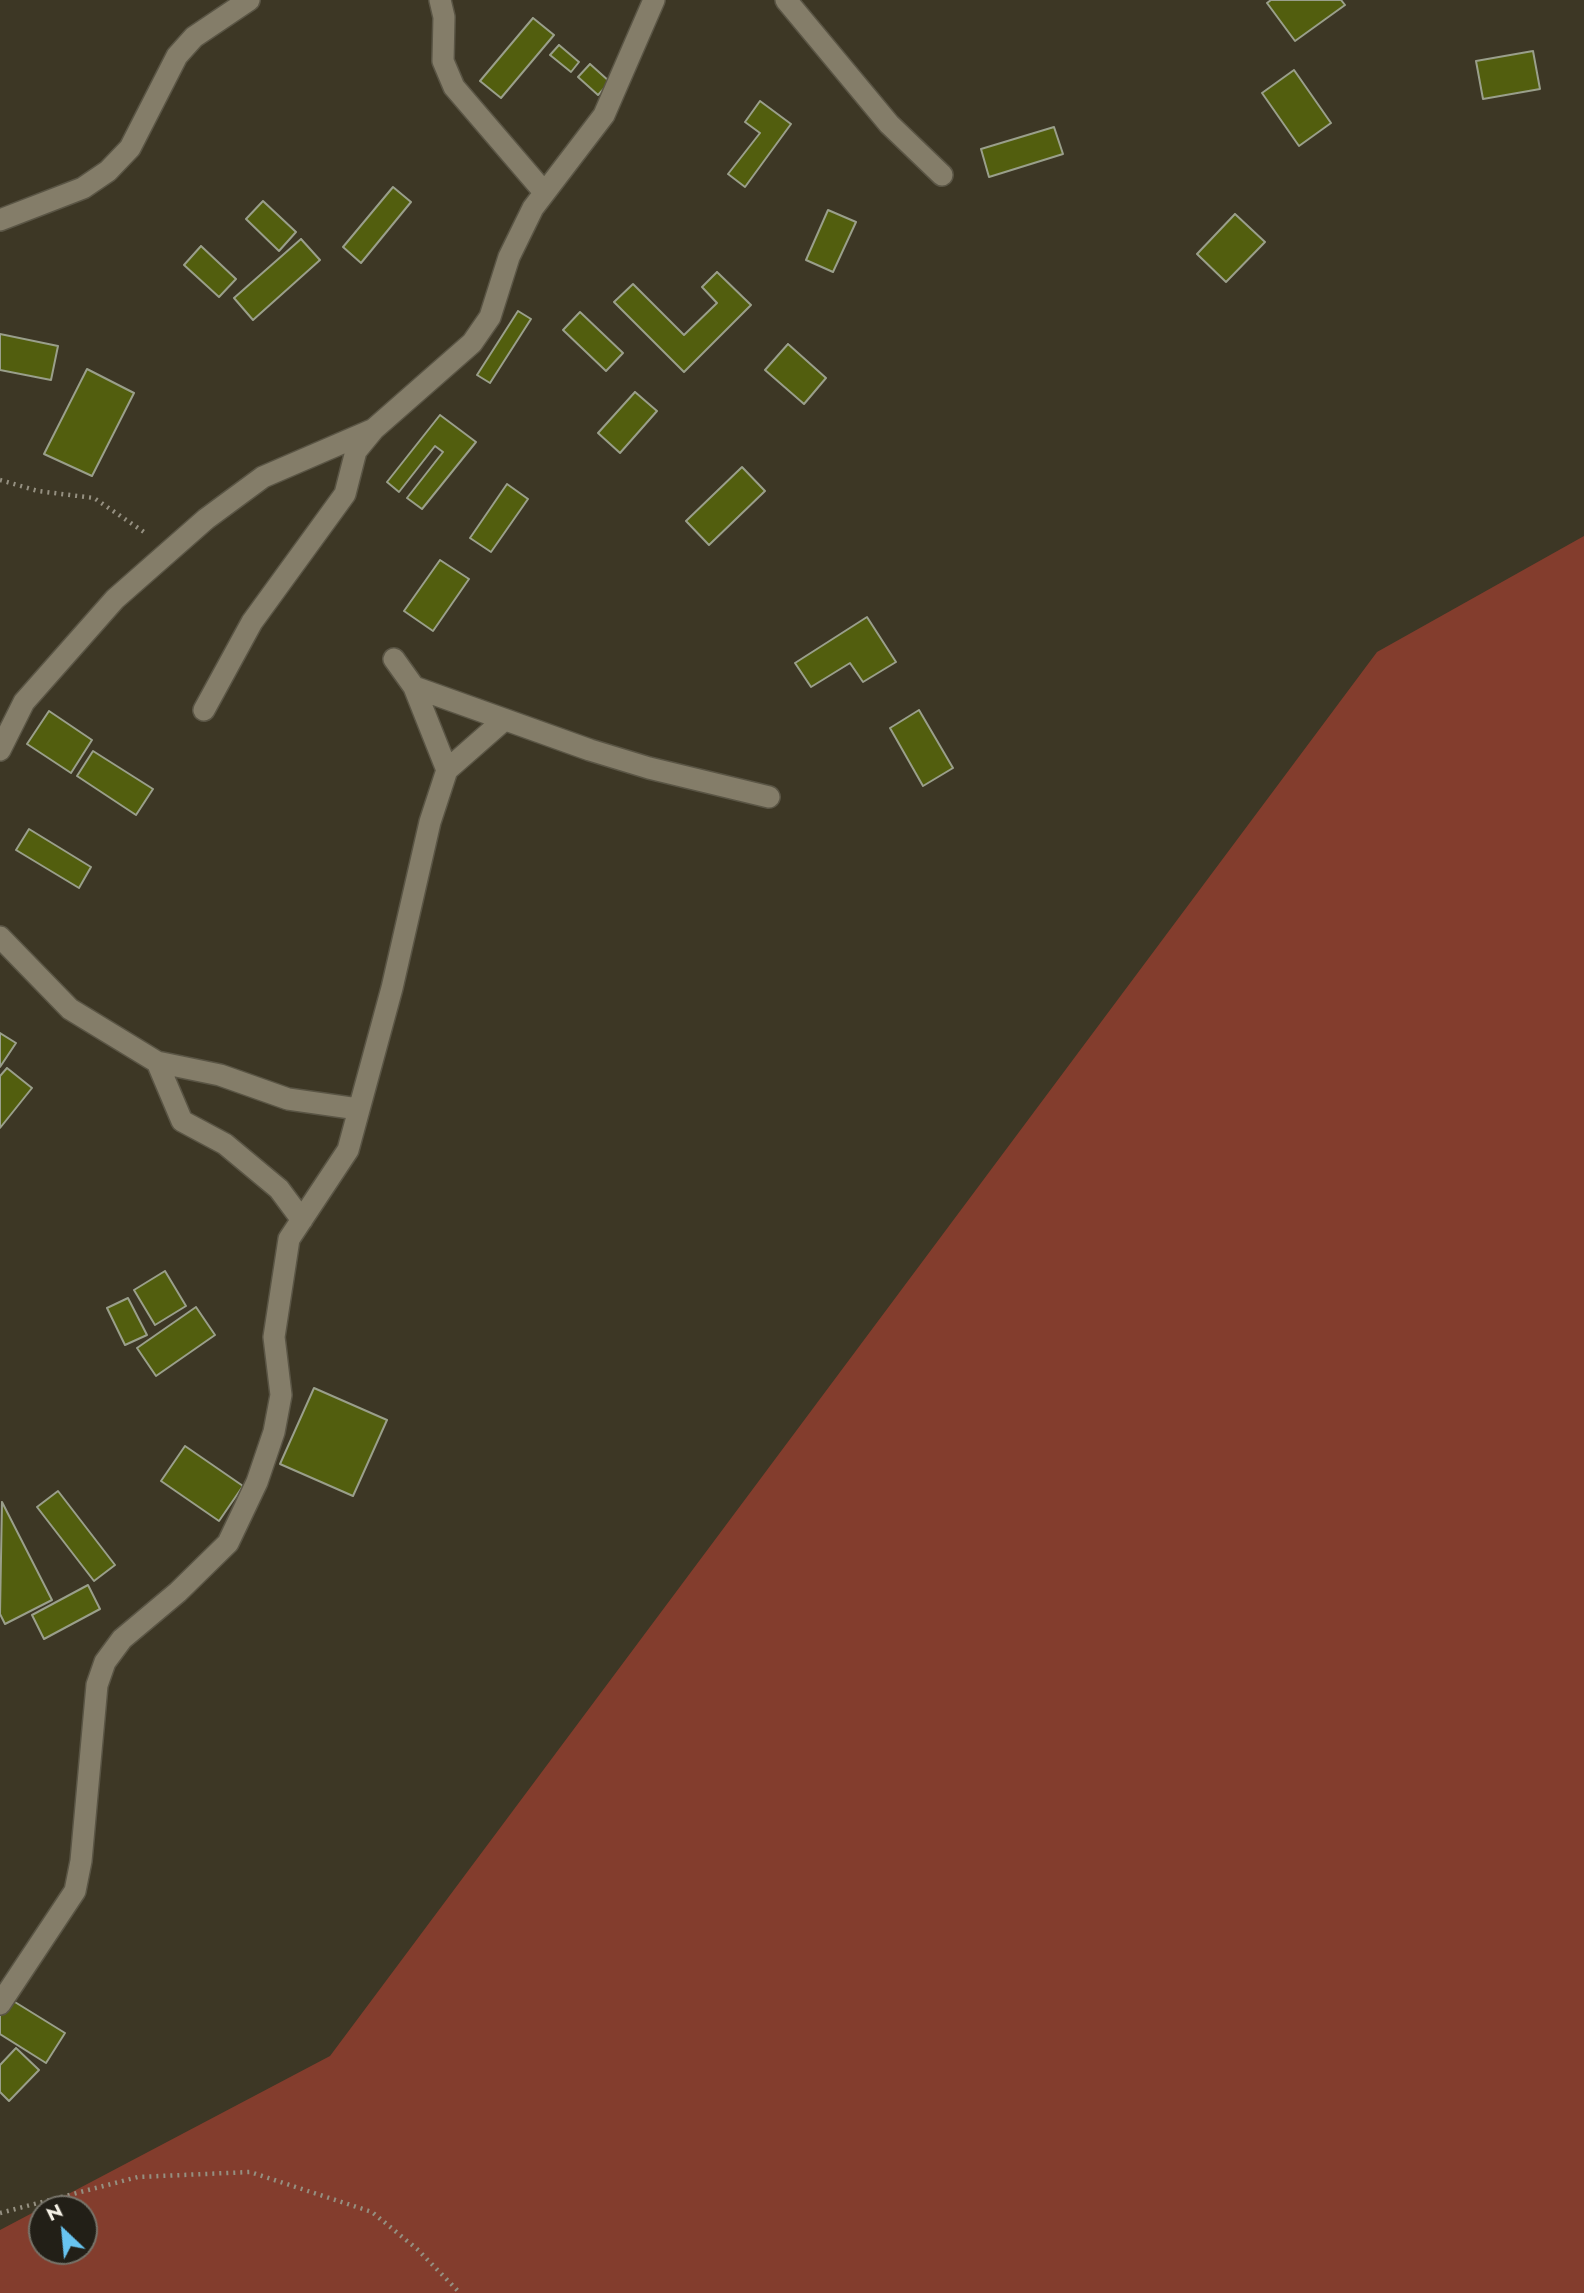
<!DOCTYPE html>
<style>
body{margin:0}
#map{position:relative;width:1584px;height:2293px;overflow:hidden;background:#3d3725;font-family:Jost,sans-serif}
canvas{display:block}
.north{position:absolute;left:28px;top:2195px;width:70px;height:70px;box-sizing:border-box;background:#221f17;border:2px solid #767369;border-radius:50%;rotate:334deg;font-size:19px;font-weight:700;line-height:28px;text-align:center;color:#f4f0e5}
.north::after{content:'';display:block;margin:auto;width:24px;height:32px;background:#68c4f0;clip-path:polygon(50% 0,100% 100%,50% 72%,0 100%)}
</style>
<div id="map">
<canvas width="1584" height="2293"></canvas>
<div class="north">N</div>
</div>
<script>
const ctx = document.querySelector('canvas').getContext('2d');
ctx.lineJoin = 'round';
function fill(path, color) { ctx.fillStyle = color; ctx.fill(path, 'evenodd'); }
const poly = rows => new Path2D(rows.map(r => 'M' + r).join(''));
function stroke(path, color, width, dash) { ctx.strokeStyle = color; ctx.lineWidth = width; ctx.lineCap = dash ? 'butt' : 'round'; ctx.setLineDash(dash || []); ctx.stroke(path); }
const green = poly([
 [1584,536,1584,2293,0,2293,0,2230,330,2056,1377,652],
 [42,2209,84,2209,84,2251,42,2251]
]);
const building = poly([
 [1271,0,1341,0,1345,5,1295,41,1267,3,1271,0],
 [533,18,554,35,501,98,480,81,533,18],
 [559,45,579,62,571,72,550,55,559,45],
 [1533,51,1540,89,1483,99,1476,61,1533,51],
 [590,64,610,82,598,95,578,77,590,64],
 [1294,70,1331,123,1299,146,1262,93,1294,70],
 [760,101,791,124,745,187,728,174,760,133,745,122,760,101],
 [1054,127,1063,154,989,177,981,149,1054,127],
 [393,187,411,202,361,263,343,247,393,187],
 [263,201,296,232,279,251,246,219,263,201],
 [828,210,856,222,833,272,806,260,828,210],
 [1235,214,1265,242,1226,282,1197,254,1235,214],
 [301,239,320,260,253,320,234,298,301,239],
 [201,246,236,279,219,297,184,265,201,246],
 [717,272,751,305,684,372,614,302,633,284,684,335,717,303,702,287,717,272],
 [518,311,531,319,490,383,477,375,518,311],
 [580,312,623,353,606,371,563,330,580,312],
 [0,334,58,346,51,380,0,370,0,334],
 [788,344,826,378,804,404,765,370,788,344],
 [87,369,134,393,92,476,44,454,87,369],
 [635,392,657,411,620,453,598,433,635,392],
 [440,415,476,442,422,509,407,498,443,452,435,446,399,492,387,482,440,415],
 [742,467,765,491,709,545,686,521,742,467],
 [507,484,528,499,491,552,470,538,507,484],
 [440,560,469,579,433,631,404,611,440,560],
 [867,617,896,662,863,682,850,663,811,687,795,663,867,617],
 [919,710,953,768,923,786,890,728,919,710],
 [49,711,92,740,71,773,27,744,49,711],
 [93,751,153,789,136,815,77,776,93,751],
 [29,829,91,867,79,888,16,850,29,829],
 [0,1033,16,1043,0,1067,0,1033],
 [7,1068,32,1088,0,1128,0,1076,7,1068],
 [165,1271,186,1306,155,1325,134,1290,165,1271],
 [128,1298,147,1335,125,1345,107,1308,128,1298],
 [196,1307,215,1335,156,1376,137,1348,196,1307],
 [314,1388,387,1420,353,1496,280,1464,314,1388],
 [185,1446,243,1486,219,1521,161,1481,185,1446],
 [58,1491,115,1565,94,1581,37,1507,58,1491],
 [2,1502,52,1600,5,1624,0,1614,2,1502],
 [88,1585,100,1609,44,1639,32,1615,88,1585],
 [10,1999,65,2033,46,2063,0,2034,0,2015,10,1999],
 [16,2048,39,2070,9,2101,0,2092,0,2065,16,2048]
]);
const path = poly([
 [0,480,38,491,94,498,144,532],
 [0,2213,138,2177,250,2172,372,2212,417,2249,460,2293]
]);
const street = poly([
 [440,0,444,17,443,61,454,87,544,192],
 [786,0,889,124,942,175],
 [0,220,83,188,108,171,130,148,177,56,194,37,249,0],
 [414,687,590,750,649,768,769,797],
 [204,710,252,622,345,494,356,451,374,429,472,343,490,317,509,257,533,208,604,115,654,0],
 [0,750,24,702,115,599,206,519,263,477,372,430],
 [447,770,504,720],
 [0,937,70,1009,157,1062,220,1075,288,1099,358,1109],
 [157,1062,182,1121,225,1144,279,1189,302,1220],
 [0,2004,75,1891,81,1861,97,1685,105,1662,122,1639,178,1592,228,1543,257,1482,274,1432,281,1395,274,1337,289,1239,348,1150,392,988,430,822,447,770,414,687,394,659]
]);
fill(green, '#833d2d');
fill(building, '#525e0e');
stroke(building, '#9a9f8b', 2);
stroke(street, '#5a5545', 24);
stroke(path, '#959081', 4.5, [2, 5]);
stroke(street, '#847d69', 21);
</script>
